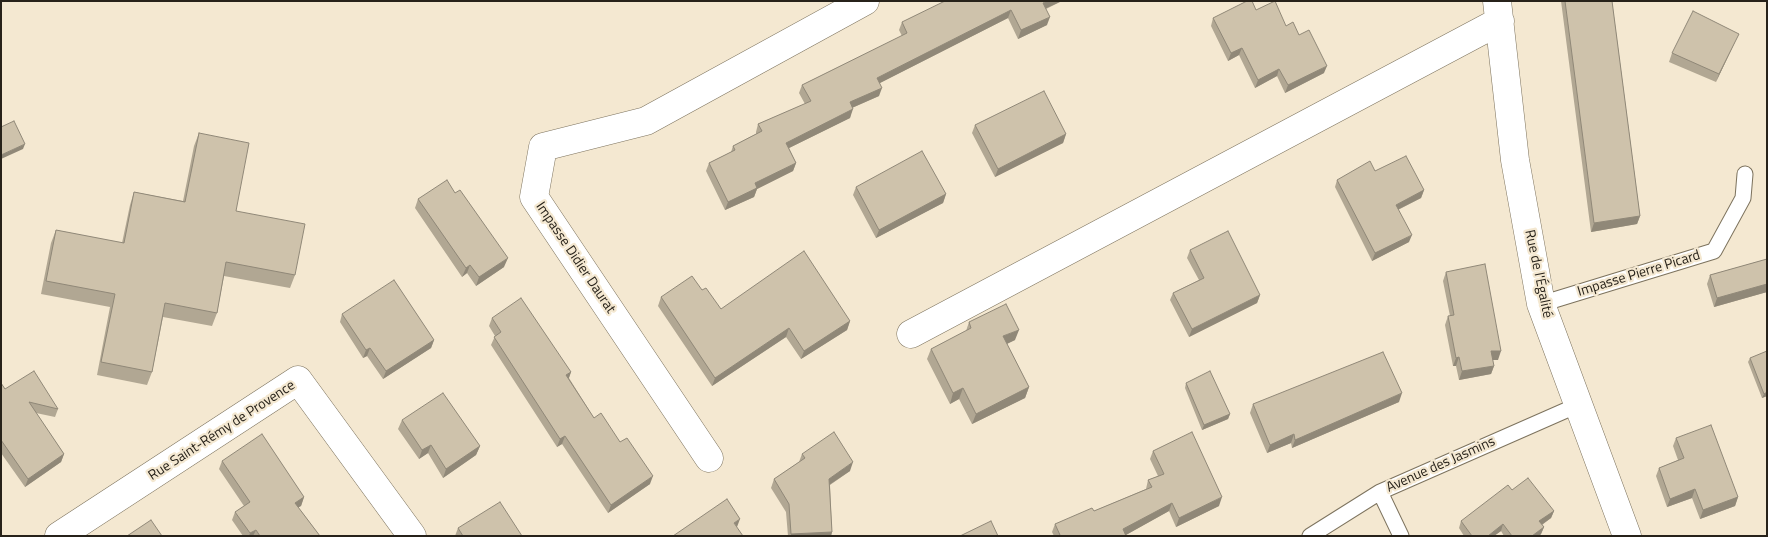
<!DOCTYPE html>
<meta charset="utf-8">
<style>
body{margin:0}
#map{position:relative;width:1768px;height:537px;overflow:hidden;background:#f4e8d1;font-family:"Titillium Web",sans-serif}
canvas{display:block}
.frame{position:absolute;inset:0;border:2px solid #27221a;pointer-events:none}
</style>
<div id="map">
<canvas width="1768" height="537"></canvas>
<div class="frame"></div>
</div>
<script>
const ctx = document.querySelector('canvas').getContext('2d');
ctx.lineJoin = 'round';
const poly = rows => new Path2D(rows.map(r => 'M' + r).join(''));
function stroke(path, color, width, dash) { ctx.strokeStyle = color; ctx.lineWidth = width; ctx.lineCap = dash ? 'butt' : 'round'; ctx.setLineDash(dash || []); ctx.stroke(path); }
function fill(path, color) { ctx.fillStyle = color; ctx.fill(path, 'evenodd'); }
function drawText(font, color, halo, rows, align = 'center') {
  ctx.font = font + ' "Titillium Web",sans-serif'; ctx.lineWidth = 4.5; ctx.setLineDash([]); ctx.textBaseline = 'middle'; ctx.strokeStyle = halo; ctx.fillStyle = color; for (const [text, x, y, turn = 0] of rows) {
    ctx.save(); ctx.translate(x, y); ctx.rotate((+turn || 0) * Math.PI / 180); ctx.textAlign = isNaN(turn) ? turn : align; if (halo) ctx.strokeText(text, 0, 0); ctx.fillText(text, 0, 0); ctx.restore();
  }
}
const service = poly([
 [1541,304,1714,251,1743,198,1745,174],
 [1380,492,1401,536],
 [1310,536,1380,492,1578,405]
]);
const minor = poly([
 [1497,1,1515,160,1541,304,1627,536],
 [911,334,1500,21],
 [709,458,534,197,543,147,646,121,865,1],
 [59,536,298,380,412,536]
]);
const wall = poly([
 [1062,1,1046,9,1047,25,1018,39,1008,18,880,83,879,96,852,108,850,118,789,148,796,163,793,171,757,189,754,197,725,210,706,171,709,163,731,152,733,146,756,134,756,132,758,124,805,104,799,93,802,85,902,36,899,30,902,22],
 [1561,1,1612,1,1640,216,1637,224,1591,232],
 [1213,18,1286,26,1299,35,1324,73,1285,93,1277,76,1255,88,1239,55,1228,61,1211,26],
 [1735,42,1716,82,1669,62,1672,53],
 [975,125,1066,134,1063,143,995,177,972,133],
 [199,133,236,211,295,275,290,288,224,276,217,313,212,326,163,317,152,372,147,385,97,375,110,307,41,294,51,243,56,230,122,243,130,205,134,192,183,201,194,146],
 [1375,171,1424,190,1421,198,1398,210,1409,242,1372,261,1335,187,1337,180],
 [856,187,946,194,943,203,876,238,853,195],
 [418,199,504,267,476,286,467,273,462,277,415,208],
 [1190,250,1260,295,1257,303,1189,337,1170,300,1173,293,1199,280,1187,258],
 [1767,259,1767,292,1714,307,1707,284,1710,275],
 [1446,272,1498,360,1492,360,1494,366,1491,374,1459,380,1456,366,1453,366,1445,325,1448,316,1450,316,1443,281],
 [702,290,721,309,850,321,847,330,801,359,786,337,712,386,658,306,661,297],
 [342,314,434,340,431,348,383,379,367,356,363,358,340,322],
 [492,318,571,372,569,378,594,418,620,442,650,484,608,513,562,444,557,447,491,345,495,336,489,326],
 [969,322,1015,340,1007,344,1029,387,1025,398,972,424,959,399,950,404,927,359,931,349,966,331],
 [1750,358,1767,396,1762,398,1748,362],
 [1,383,5,389,58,409,55,417,36,413,64,454,61,462,25,487,1,453],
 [1186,383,1230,414,1228,419,1202,430,1185,388],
 [1399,402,1292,448,1291,443,1267,453,1250,413,1253,404],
 [402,420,480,446,476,455,443,478,428,453,419,459,398,429],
 [1676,438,1738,497,1735,506,1700,519,1692,498,1667,507,1656,476,1659,468,1678,460,1673,446],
 [1153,451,1219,506,1176,527,1169,511,1126,535,1126,536,1054,536,1052,532,1055,524,1094,511,1146,489,1148,480,1158,476,1150,459],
 [802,454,850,471,830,485,832,532,831,536,788,536,786,512,771,488,774,479,799,462],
 [222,461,304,497,301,506,298,507,320,536,243,536,232,520,235,512,244,506,219,469],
 [1512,490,1554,511,1551,518,1542,525,1544,527,1541,534,1539,536,1504,536,1501,531,1494,536,1464,536,1459,528,1461,521],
 [458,528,522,536,455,536]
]);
const shadedWall = poly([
 [1047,1,1062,1,1040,11,1043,3],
 [1011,10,1008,18,874,86,877,78],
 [1050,17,1047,25,1018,39,1021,30],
 [1739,34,1735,42,1716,82,1719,74],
 [1242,48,1239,55,1228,61,1231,53],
 [1327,66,1324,73,1285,93,1288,85],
 [1279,69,1277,76,1255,88,1258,80],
 [882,88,879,96,847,110,850,102],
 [853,109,850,118,783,151,786,143],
 [1066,134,1063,143,995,177,998,169],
 [25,144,23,149,1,159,1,155],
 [796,163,793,171,757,189,754,197,725,210,728,202,755,183],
 [1424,190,1421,198,1393,212,1396,205],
 [946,194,943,203,876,238,879,230],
 [1640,216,1637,224,1591,232,1594,223],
 [1412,235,1409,242,1372,261,1375,253],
 [508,258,504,267,476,286,479,277],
 [470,265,467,273,462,277,466,268],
 [1767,284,1767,292,1714,307,1717,298],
 [1260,295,1257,303,1189,337,1192,329],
 [850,321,847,330,801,359,804,351],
 [789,328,786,337,712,386,715,378],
 [1019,330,1015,340,1000,347,1003,336],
 [434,340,431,348,383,379,386,371],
 [370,348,367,356,363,358,366,350],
 [1491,351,1501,351,1498,360,1488,360],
 [1459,357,1456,366,1453,366,1456,358],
 [1494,366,1491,374,1459,380,1462,371],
 [571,372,568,380,566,375],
 [1029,387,1025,398,972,424,976,414],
 [963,388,959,399,950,404,953,393],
 [1767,392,1767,396,1762,398,1764,394],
 [1402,393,1399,402,1292,448,1295,440],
 [1230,414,1228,419,1202,430,1204,425],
 [1294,434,1291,443,1267,453,1270,445],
 [565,436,562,444,557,447,560,439],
 [431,445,428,453,419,459,422,450],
 [480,446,476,455,443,478,446,469],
 [64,454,61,462,25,487,28,479],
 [853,462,850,471,826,487,829,479],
 [653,476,650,484,608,513,611,505],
 [1695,489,1692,498,1667,507,1670,499],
 [304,497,301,506,292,511,295,503],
 [1222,497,1219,506,1176,527,1179,518],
 [1738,497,1735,506,1700,519,1703,510],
 [1172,503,1169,511,1124,536,1123,529],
 [1554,511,1551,518,1537,528,1539,521],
 [740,519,737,527,734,523],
 [1503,524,1501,531,1494,536,1488,536],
 [1544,527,1541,534,1539,536,1532,536],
 [256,530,253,536,249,536,250,533],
 [832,532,831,536,791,536,791,534]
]);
const building = poly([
 [945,1,1047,1,1043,3,1050,17,1021,30,1011,10,877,78,882,88,850,102,853,109,786,143,796,163,755,183,757,188,728,202,709,163,735,150,733,146,762,131,758,124,811,101,802,85,907,33,902,22,945,1],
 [1247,1,1252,1,1256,10,1275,1,1286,26,1293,22,1299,35,1309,30,1327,66,1288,85,1279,69,1258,80,1242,48,1231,53,1213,18,1247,1],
 [1565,1,1612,1,1640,216,1594,223,1565,1],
 [1693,11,1739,34,1719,74,1672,53,1693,11],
 [1044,91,1066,134,998,169,975,125,1044,91],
 [14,121,25,144,1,155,1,127,14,121],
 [199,133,249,143,236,211,305,224,295,275,226,262,217,313,165,303,152,372,101,362,115,294,46,281,56,230,124,243,134,192,185,202,199,133],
 [922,151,946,194,879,230,856,187,922,151],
 [1406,156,1424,190,1396,205,1412,235,1375,253,1337,180,1370,161,1375,171,1406,156],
 [447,180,455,193,460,190,508,258,479,277,470,265,466,268,418,199,447,180],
 [1228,231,1260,295,1192,329,1173,293,1204,278,1190,250,1228,231],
 [804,251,850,321,804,351,789,328,715,378,661,297,692,276,702,290,706,288,721,309,804,251],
 [1767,259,1767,284,1717,298,1710,275,1767,259],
 [1485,264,1501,351,1491,351,1494,366,1462,371,1459,357,1456,358,1448,316,1454,315,1446,272,1485,264],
 [394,280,434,340,386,371,370,348,366,350,342,314,394,280],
 [521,298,571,372,566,375,594,418,601,413,620,442,627,438,653,476,611,505,565,436,560,439,494,337,501,332,492,318,521,298],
 [1006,304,1019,330,1003,336,1029,387,976,414,963,388,953,393,931,349,971,328,969,322,1006,304],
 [1767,351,1767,392,1764,394,1750,358,1767,351],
 [1383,352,1402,393,1295,440,1294,434,1270,445,1253,404,1383,352],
 [34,371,58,409,29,402,64,454,28,479,1,440,1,383,5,389,34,371],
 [1210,371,1230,414,1204,425,1186,383,1210,371],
 [443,393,480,446,446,469,431,445,422,450,402,420,443,393],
 [1711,425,1738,497,1703,510,1695,489,1670,499,1659,468,1684,458,1676,438,1711,425],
 [834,432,853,462,829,479,832,532,791,534,789,504,774,479,805,458,802,454,834,432],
 [1192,432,1222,497,1179,518,1172,503,1123,529,1126,536,1059,536,1060,535,1055,524,1092,508,1094,511,1152,487,1148,480,1164,474,1153,451,1192,432],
 [262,434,304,497,295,503,320,536,260,536,256,530,250,533,235,512,250,502,222,461,262,434],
 [1528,478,1554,511,1539,521,1544,527,1532,536,1512,536,1503,524,1488,536,1472,536,1461,521,1508,485,1512,490,1528,478],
 [727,499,740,519,734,523,743,536,673,536,727,499],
 [500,502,522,536,463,536,458,528,500,502],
 [151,520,162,536,127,536,151,520],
 [991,521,998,536,960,536,991,521]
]);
const streetNames = [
 ["Impasse Didier Daurat",575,258,56],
 ["Rue de l'Égalité",1538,274,78],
 ["Impasse Pierre Picard",1639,274,-17],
 ["Rue Saint-Rémy de Provence",222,431,-33],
 ["Avenue des Jasmins",1441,465,-24]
];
stroke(service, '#7d735e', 17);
stroke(minor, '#7d735e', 29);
stroke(service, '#fff', 15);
stroke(minor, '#fff', 28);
fill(wall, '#b1a793');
fill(shadedWall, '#908878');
fill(building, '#cec2ab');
stroke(building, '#908878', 1);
drawText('14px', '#27221a', '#f4e8d1', streetNames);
</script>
